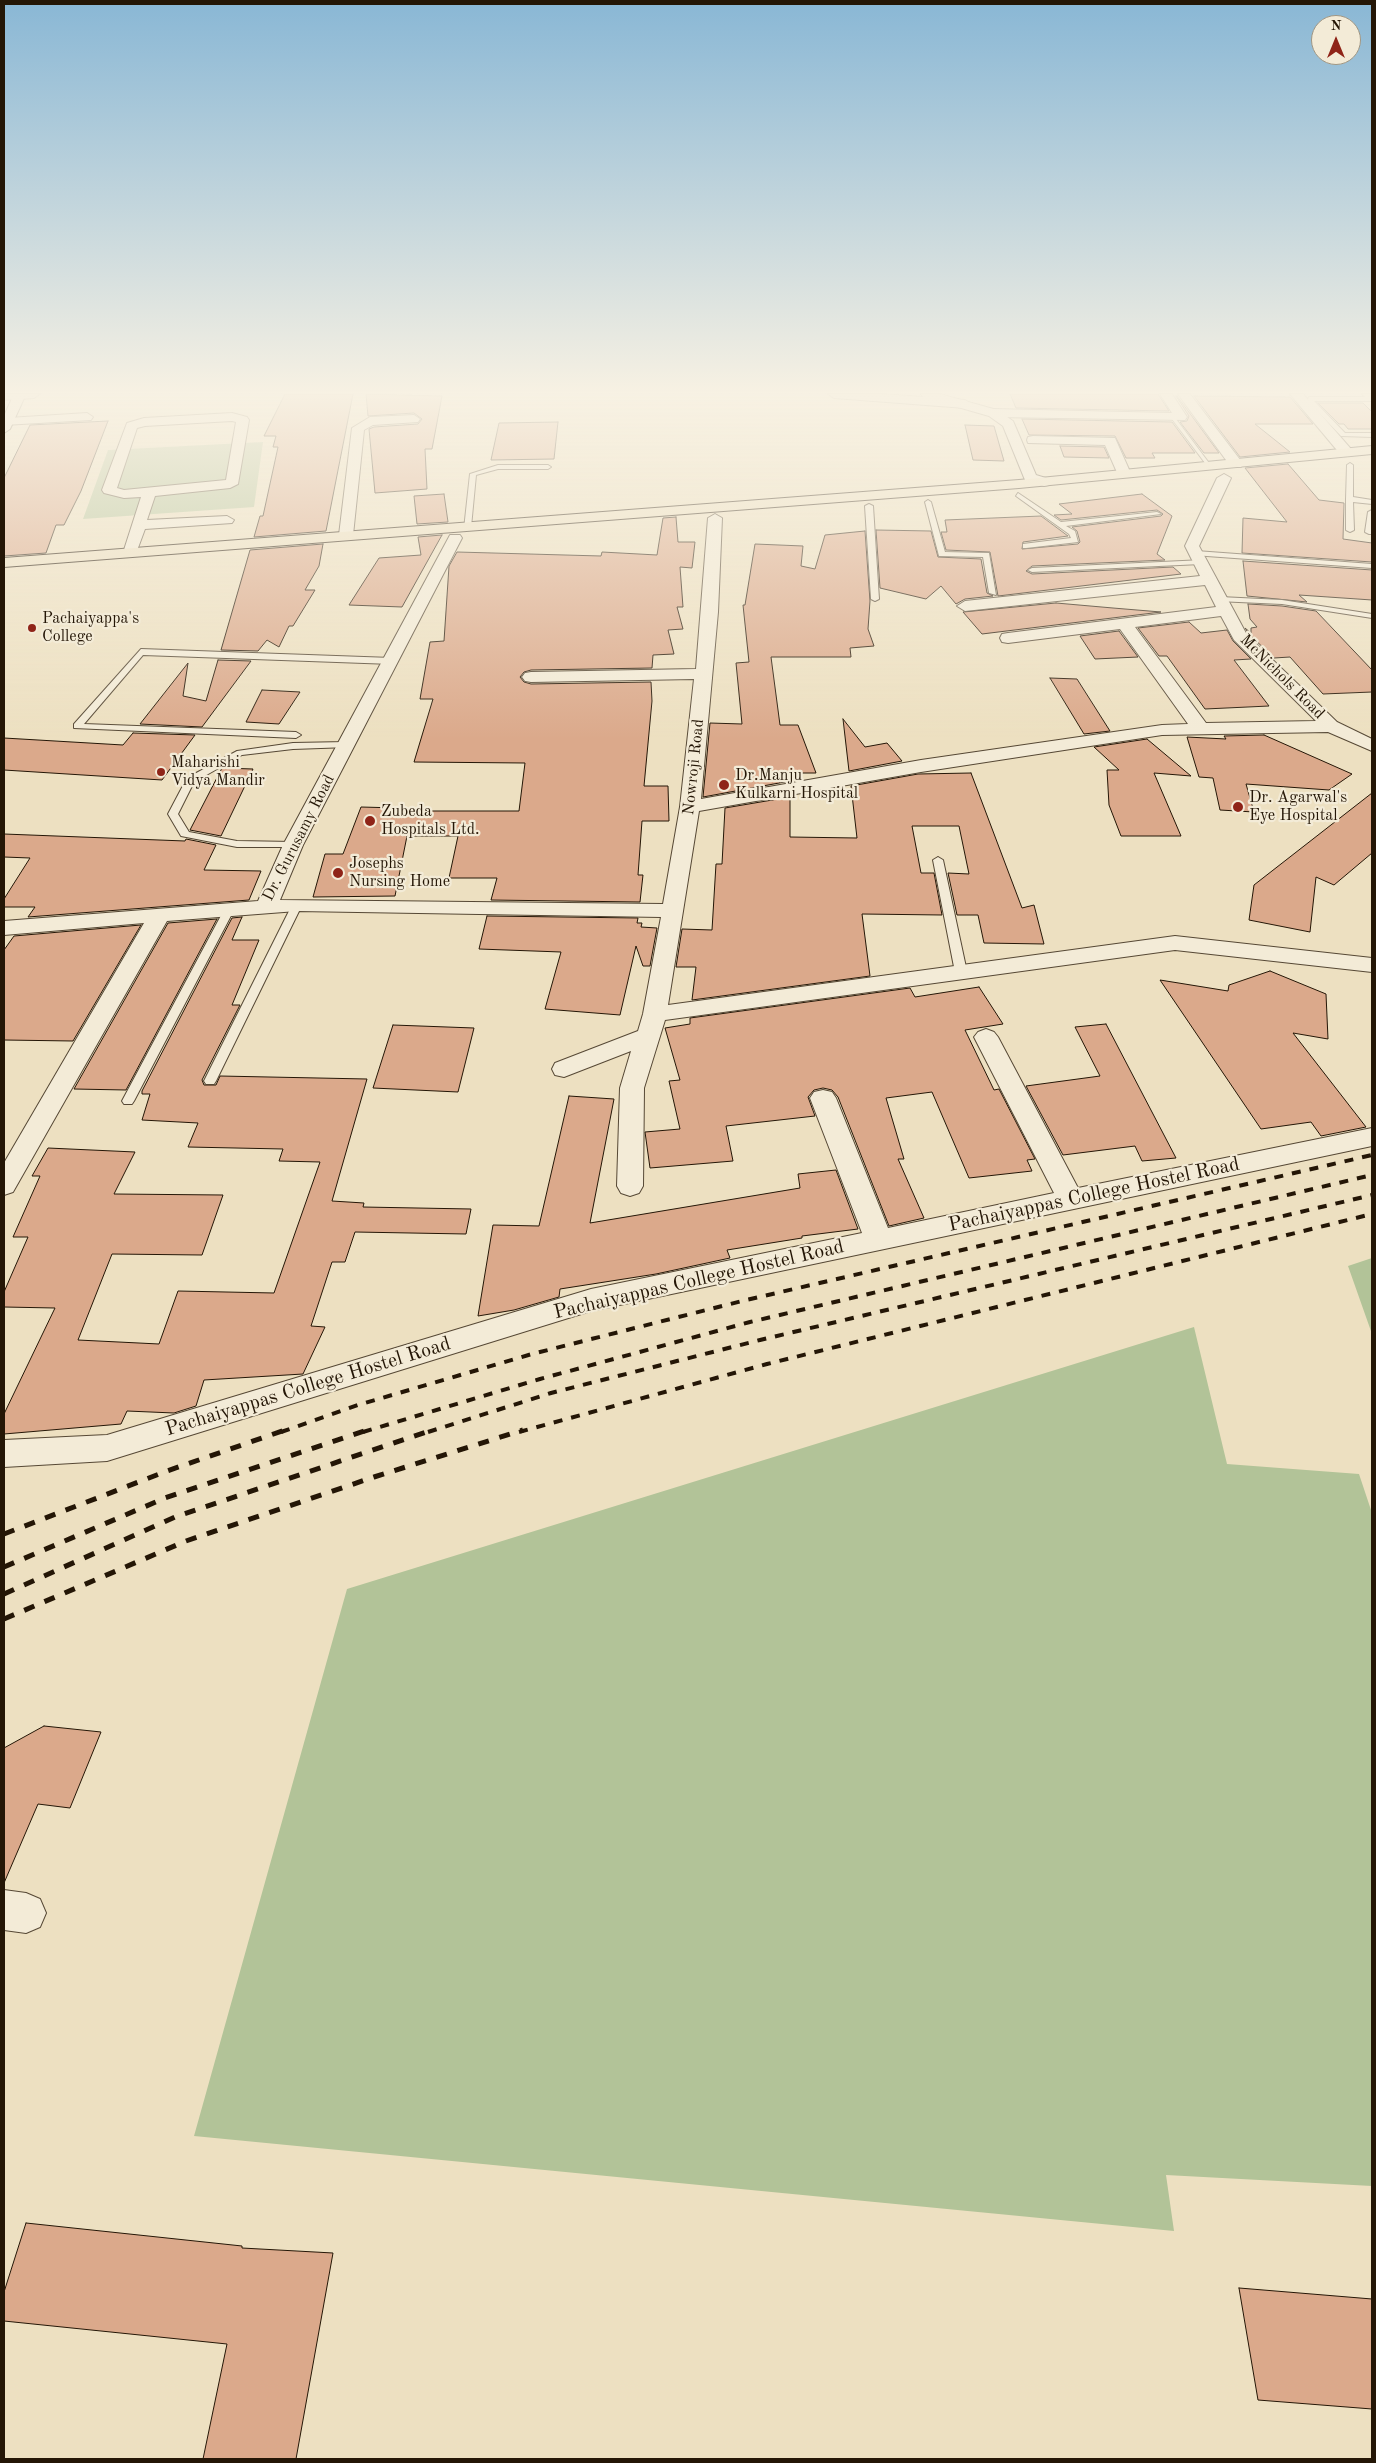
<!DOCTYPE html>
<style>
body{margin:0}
#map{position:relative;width:1376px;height:2463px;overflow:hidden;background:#ede0c1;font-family:"Old Standard TT",serif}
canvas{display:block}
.frame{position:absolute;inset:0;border:5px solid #241606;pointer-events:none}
.north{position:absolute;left:1311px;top:15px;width:50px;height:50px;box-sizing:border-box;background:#f3ebd7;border:1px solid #a09683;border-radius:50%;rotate:0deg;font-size:14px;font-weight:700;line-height:20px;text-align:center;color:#241606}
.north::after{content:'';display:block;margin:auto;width:18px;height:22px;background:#8f2418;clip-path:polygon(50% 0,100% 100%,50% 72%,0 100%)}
</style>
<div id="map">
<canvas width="1376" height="2463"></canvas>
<div class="frame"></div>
<div class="north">N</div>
</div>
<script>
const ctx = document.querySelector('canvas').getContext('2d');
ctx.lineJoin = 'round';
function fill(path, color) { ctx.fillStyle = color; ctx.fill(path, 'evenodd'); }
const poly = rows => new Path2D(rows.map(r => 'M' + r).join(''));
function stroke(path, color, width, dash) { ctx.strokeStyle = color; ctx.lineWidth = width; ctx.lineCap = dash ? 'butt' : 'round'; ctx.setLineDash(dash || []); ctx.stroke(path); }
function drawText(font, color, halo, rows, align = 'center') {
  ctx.font = font + ' "Old Standard TT",serif'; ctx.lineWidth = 4.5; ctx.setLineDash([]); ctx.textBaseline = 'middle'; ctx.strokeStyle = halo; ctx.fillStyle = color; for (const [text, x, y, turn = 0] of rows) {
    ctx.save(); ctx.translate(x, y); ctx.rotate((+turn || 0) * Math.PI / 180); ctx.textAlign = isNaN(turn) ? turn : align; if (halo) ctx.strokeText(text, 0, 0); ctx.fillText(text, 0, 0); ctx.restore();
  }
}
const green = poly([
 [263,442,254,507,83,519,108,450],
 [1372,1258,1372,1334,1348,1266],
 [1194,1327,1227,1464,1359,1474,1372,1513,1372,2186,1166,2175,1174,2231,194,2136,347,1589]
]);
const building = poly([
 [285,394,353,394,326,531,254,537,260,516,263,516,278,447,273,447,276,436,264,436,285,394],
 [366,394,442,396,432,449,425,449,427,489,375,493,369,429,374,427,418,424,422,419,414,413,368,416,366,394],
 [1010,394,1158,394,1169,411,1016,408,1010,394],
 [1176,396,1177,396,1219,453,1204,453,1180,422,1187,421,1189,416,1176,396],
 [1194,396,1290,397,1313,424,1255,424,1290,452,1240,457,1194,396],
 [1318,403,1363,403,1372,412,1372,429,1348,429,1344,424,1339,424,1318,403],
 [1022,419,1172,422,1195,453,1152,453,1155,458,1126,458,1115,436,1029,435,1022,419],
 [108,421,81,491,64,525,56,525,46,553,4,556,4,478,30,425,108,421],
 [558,422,554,459,491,460,499,423,558,422],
 [965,425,994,426,1004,461,973,460,965,425],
 [1060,446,1104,447,1109,458,1064,457,1060,446],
 [1288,464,1319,500,1344,503,1343,539,1372,543,1372,562,1242,553,1243,518,1287,522,1245,468,1288,464],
 [444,494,448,522,417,524,414,496,444,494],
 [1142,494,1172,516,1157,554,1165,560,1032,566,1026,571,1032,574,1173,567,1181,574,998,596,990,552,946,550,941,532,947,532,945,520,1041,516,1068,536,1023,542,1022,549,1078,544,1080,542,1077,531,1072,527,1161,516,1163,514,1157,510,1061,520,1054,515,1072,514,1059,504,1142,494],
 [676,517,678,542,695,542,692,568,680,567,683,607,677,607,683,629,668,630,674,654,653,655,652,668,531,670,524,672,520,677,524,682,531,684,651,682,652,701,644,786,668,786,669,821,642,821,638,875,643,875,640,902,491,900,497,878,449,878,458,836,407,836,395,896,313,897,325,854,343,854,361,807,398,808,397,811,519,811,525,763,414,762,433,699,420,699,430,642,444,641,449,566,457,552,601,556,602,552,657,555,663,518,676,517],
 [876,530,931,531,938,557,981,559,987,593,993,596,965,599,956,604,941,586,926,599,880,588,876,530],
 [865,531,870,601,868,629,874,646,850,648,851,657,771,657,780,725,798,725,816,773,790,773,790,781,703,797,710,723,742,724,736,663,749,662,743,605,745,605,755,544,803,546,801,566,815,569,825,535,865,531],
 [442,535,402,607,349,605,379,558,421,555,418,537,442,535],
 [323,544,319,566,305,590,315,590,293,626,289,626,279,647,267,640,258,651,221,650,250,550,323,544],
 [1243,561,1372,570,1372,600,1299,595,1307,602,1247,596,1243,561],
 [1056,603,1113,608,1161,612,982,634,963,612,1056,603],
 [1248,604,1282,606,1316,611,1372,670,1372,692,1323,694,1290,657,1274,658,1249,634,1245,628,1251,633,1251,628,1257,627,1250,619,1248,604],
 [1189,622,1201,633,1227,630,1233,641,1251,659,1234,660,1269,706,1205,709,1167,656,1159,656,1138,628,1189,622],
 [1119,631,1138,657,1095,659,1080,636,1119,631],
 [218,660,251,661,202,727,140,724,188,663,183,696,206,701,218,660],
 [1050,678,1077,679,1110,731,1084,734,1050,678],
 [262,690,300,692,279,724,246,722,262,690],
 [843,719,865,747,887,743,902,761,849,771,843,719],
 [133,733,195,735,162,780,4,770,4,738,123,745,133,733],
 [1264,735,1352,774,1329,790,1246,784,1254,812,1220,810,1213,778,1199,777,1187,737,1226,739,1224,736,1264,735],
 [1147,739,1191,776,1154,773,1181,836,1121,836,1109,805,1107,770,1119,770,1094,747,1147,739],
 [222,768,253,769,221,836,190,830,222,768],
 [971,773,1022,908,1034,905,1044,944,984,943,978,915,957,915,948,873,969,874,959,826,912,826,921,873,934,873,942,915,862,914,870,976,692,1000,696,967,676,967,682,929,712,930,716,864,722,864,725,808,790,797,790,837,857,838,851,786,918,774,971,773],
 [1372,793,1372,853,1334,885,1316,877,1310,932,1249,920,1254,885,1372,793],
 [4,834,185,841,186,839,216,845,204,870,261,871,249,900,28,917,35,907,4,907,4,899,30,858,4,857,4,834],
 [487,916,638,918,637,923,642,923,641,927,657,928,650,966,643,966,636,946,620,1015,545,1009,561,952,479,949,487,916],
 [242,917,232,940,259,940,232,1005,240,1005,202,1080,204,1085,216,1085,220,1076,367,1079,332,1201,364,1203,363,1207,471,1209,466,1234,355,1232,345,1262,332,1262,311,1326,325,1327,303,1374,204,1380,196,1406,174,1413,127,1411,121,1424,4,1434,4,1414,55,1308,4,1307,4,1292,28,1237,13,1237,40,1176,32,1176,48,1148,135,1152,114,1194,223,1195,202,1255,112,1254,78,1340,159,1344,178,1291,274,1293,320,1162,279,1161,283,1149,188,1147,198,1123,142,1120,150,1094,142,1094,142,1091,232,918,242,917],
 [217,919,126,1090,74,1089,168,923,217,919],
 [141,925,73,1041,4,1040,4,950,14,936,141,925],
 [1270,971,1326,994,1328,1039,1293,1033,1366,1127,1321,1136,1311,1122,1261,1129,1160,980,1228,991,1229,985,1270,971],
 [979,987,1003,1024,965,1030,994,1090,999,1089,1035,1159,1027,1160,1032,1171,969,1178,932,1092,886,1098,904,1159,898,1159,924,1218,889,1226,838,1097,832,1090,823,1088,814,1090,808,1097,815,1116,726,1126,733,1161,650,1168,645,1132,680,1129,669,1081,680,1080,665,1028,690,1024,690,1018,910,988,915,997,979,987],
 [1106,1024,1176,1158,1142,1161,1135,1146,1063,1155,1026,1086,1100,1076,1075,1027,1106,1024],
 [393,1025,474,1028,458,1092,373,1088,393,1025],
 [569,1096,614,1099,590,1223,800,1188,798,1174,836,1170,858,1229,802,1236,802,1238,727,1250,730,1258,656,1274,560,1289,559,1297,514,1310,478,1316,493,1225,539,1226,569,1096],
 [44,1726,101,1732,70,1808,38,1804,4,1883,4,1748,44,1726],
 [26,2223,242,2246,242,2248,333,2253,296,2459,203,2459,227,2344,4,2321,4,2292,26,2223],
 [1239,2288,1372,2299,1372,2409,1258,2400,1239,2288]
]);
const service = poly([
 [1309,397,1372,397,1372,401,1314,401,1345,433,1372,433,1372,437,1341,436,1307,400,1309,397],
 [1172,419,1176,419,1212,467,1208,467,1172,419],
 [1350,463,1353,465,1353,497,1372,500,1372,504,1353,502,1354,530,1350,532,1346,530,1346,499,1347,465,1350,463],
 [498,465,548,465,551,467,548,469,498,469,476,475,471,527,464,529,470,474,498,465],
 [1018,493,1061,522,1157,512,1161,514,1066,526,1075,531,1078,542,1026,548,1023,548,1023,544,1071,538,1069,534,1016,496,1018,493],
 [928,500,931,502,945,552,989,553,996,595,989,593,983,557,939,556,925,502,928,500],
 [869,504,873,506,879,599,875,601,871,599,865,506,869,504],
 [1372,510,1372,534,1369,534,1365,532,1368,512,1372,510],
 [1196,551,1372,564,1372,568,1193,555,1193,551,1196,551],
 [1204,560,1205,562,1201,564,1032,572,1028,570,1032,568,1204,560],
 [1220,597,1282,600,1372,614,1372,618,1282,604,1217,601,1217,597,1220,597],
 [141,649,392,658,396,661,392,664,143,655,84,724,296,732,301,735,296,738,74,728,74,724,141,649],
 [346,742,349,743,349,747,293,749,242,755,194,782,178,814,189,832,237,841,293,842,298,845,297,847,237,847,181,836,168,814,187,778,237,751,293,743,346,742],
 [938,857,943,860,967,972,961,975,955,972,933,860,938,857],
 [297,902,302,905,216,1081,214,1084,206,1084,204,1081,292,905,297,902],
 [230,905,235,908,134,1101,132,1104,124,1104,122,1101,225,908,230,905]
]);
const minor = poly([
 [4,394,40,394,34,398,4,400,4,394],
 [828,394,882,394,965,400,971,404,965,408,834,398,828,394],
 [1160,394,1172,394,1187,417,1185,420,993,417,987,413,993,409,1172,413,1160,394],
 [1178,394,1190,394,1241,461,1243,464,1241,467,1231,467,1178,394],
 [1290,394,1303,394,1351,449,1353,452,1351,455,1341,455,1290,394],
 [1362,394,1372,394,1372,401,1368,400,1362,394],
 [87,413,93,417,91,420,4,425,4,419,8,418,87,413],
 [232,413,247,417,249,420,238,484,230,488,155,496,147,520,227,516,234,520,232,523,145,529,135,556,125,556,123,553,141,497,124,498,104,493,102,490,127,423,144,418,232,413],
 [232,421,236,422,226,480,124,490,117,488,137,428,145,426,232,421],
 [414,415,420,419,418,422,373,425,364,430,353,535,346,539,341,538,339,535,352,428,370,417,414,415],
 [1033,436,1115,438,1131,474,1129,477,1119,477,1105,445,1028,443,1027,440,1028,437,1033,436],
 [1224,474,1231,478,1199,546,1247,635,1337,722,1372,739,1372,751,1328,732,1162,735,921,772,699,811,668,1005,1175,936,1372,958,1372,972,1175,950,665,1020,644,1088,643,1186,639,1193,630,1196,621,1193,617,1186,620,1088,631,1051,564,1077,555,1075,552,1069,555,1063,638,1031,643,1014,661,917,297,911,167,921,13,1192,4,1195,4,1163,144,923,4,935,4,921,258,901,283,845,450,535,460,535,462,538,303,845,280,900,663,904,680,807,694,679,531,682,525,681,522,677,525,673,531,672,696,669,708,518,715,514,722,518,718,612,701,799,921,760,1162,725,1188,724,1120,629,1008,643,1002,642,1000,638,1002,634,1008,633,1216,607,1205,585,965,611,957,606,965,601,1200,576,1185,546,1217,478,1224,474],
 [1221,616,1234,640,1316,721,1206,723,1135,627,1221,616],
 [986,1029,994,1032,998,1037,1078,1188,1372,1128,1372,1146,591,1311,107,1461,4,1467,4,1440,107,1435,591,1289,862,1233,810,1098,814,1092,823,1090,832,1092,836,1098,888,1228,1054,1193,974,1037,978,1032,986,1029],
 [4,1890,26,1893,40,1899,46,1913,40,1927,26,1933,4,1930,4,1890]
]);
const tertiary = poly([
 [921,394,940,394,997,410,1013,421,1036,475,1049,479,1051,482,1049,485,1044,486,1025,480,1003,426,989,416,923,397,921,394]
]);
const secondary = poly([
 [14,394,26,394,10,429,4,433,4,416,14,394]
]);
const primary = poly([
 [1372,446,1372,454,1019,488,4,567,4,558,1019,480,1372,446]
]);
const railFar1 = poly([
 [281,1432,358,1405,532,1354,742,1301,1372,1155],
 [363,1432,540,1379,750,1322,1372,1175],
 [428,1432,551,1393,760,1340,1372,1195],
 [519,1432,767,1364,1372,1214]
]);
const rail = poly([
 [4,1534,167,1471,285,1430],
 [4,1567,165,1498,367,1430],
 [4,1594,175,1517,432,1430],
 [4,1619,186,1541,374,1477,523,1430]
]);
const markers = [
 [32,628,5,"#8f2418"],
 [161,772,5,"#8f2418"],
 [724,785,6,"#8f2418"],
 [1238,807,6,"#8f2418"],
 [370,821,6,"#8f2418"],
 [338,873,6,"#8f2418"]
];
const farPoinames = [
 ["Pachaiyappa's",42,619],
 ["College",42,637],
 ["Maharishi",171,763],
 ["Vidya Mandir",171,781],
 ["Dr.Manju",735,776],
 ["Kulkarni Hospital",735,794],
 ["Dr. Agarwal's",1249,798],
 ["Eye Hospital",1249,816],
 ["Zubeda",381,812],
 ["Hospitals Ltd.",381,830],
 ["Josephs",349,864],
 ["Nursing Home",349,882]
];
const farStreetnames = [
 ["McNichols Road",1282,677,45],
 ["Nowroji Road",694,767,-84],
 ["Dr. Gurusamy Road",299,838,-63]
];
const streetNames = [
 ["Pachaiyappas College Hostel Road",1094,1195,-12],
 ["Pachaiyappas College Hostel Road",699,1280,-13],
 ["Pachaiyappas College Hostel Road",308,1387,-17]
];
fill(green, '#b2c398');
fill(building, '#dba98b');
stroke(building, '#241606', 1);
stroke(service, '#564835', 2);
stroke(minor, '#564835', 2);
stroke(tertiary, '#564835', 2);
stroke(secondary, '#241606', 2);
stroke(primary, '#241606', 2);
fill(service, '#f3ebd7');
fill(minor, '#f3ebd7');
fill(tertiary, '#f3ebd7');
fill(secondary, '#f3ebd7');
fill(primary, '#ede0c1');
stroke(railFar1, '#241606', 4, [9, 9]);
stroke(rail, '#241606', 5, [11, 11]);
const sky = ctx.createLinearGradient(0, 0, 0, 739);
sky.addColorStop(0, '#89b7d5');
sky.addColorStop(0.53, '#f7f1e3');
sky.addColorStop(1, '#f7f1e300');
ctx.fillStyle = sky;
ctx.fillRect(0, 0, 1376, 739);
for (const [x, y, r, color] of markers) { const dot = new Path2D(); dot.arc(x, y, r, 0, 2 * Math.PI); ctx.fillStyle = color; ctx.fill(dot); stroke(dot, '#f3ebd7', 2); }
drawText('16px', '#241606', '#f3ebd7', farPoinames, 'left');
drawText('16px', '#241606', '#f3ebd7', farStreetnames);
drawText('20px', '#241606', '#f3ebd7', streetNames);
</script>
